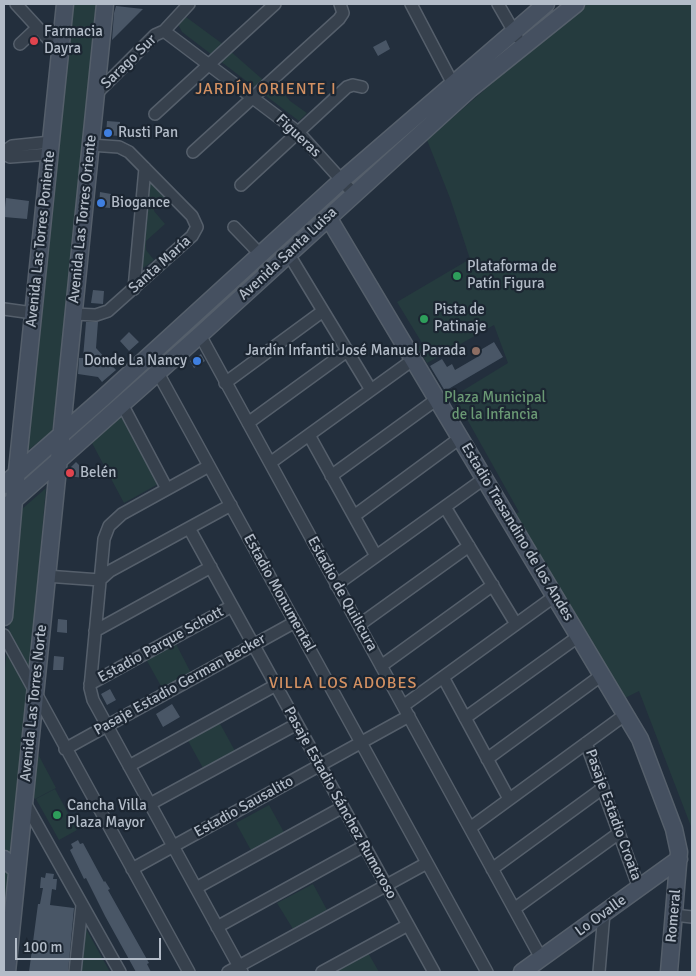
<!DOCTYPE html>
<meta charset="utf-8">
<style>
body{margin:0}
#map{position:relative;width:696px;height:976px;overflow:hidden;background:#232f3d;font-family:Signika,sans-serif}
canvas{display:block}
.frame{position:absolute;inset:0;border:5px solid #b3bcc8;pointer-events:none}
.scale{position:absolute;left:15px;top:938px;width:146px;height:22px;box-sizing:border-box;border:2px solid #b3bcc8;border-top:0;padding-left:6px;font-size:15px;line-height:18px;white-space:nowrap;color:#b3bcc8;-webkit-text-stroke:4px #1c2632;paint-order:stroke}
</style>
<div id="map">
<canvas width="696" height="976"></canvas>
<div class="frame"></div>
<div class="scale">100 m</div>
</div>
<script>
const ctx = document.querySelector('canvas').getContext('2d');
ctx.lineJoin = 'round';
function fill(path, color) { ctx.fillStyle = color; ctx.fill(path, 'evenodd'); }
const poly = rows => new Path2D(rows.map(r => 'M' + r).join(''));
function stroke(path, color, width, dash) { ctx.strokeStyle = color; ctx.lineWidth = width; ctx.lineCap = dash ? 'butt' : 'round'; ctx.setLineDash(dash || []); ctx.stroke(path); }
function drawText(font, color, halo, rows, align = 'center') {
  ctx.font = font + ' Signika,sans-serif'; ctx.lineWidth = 4.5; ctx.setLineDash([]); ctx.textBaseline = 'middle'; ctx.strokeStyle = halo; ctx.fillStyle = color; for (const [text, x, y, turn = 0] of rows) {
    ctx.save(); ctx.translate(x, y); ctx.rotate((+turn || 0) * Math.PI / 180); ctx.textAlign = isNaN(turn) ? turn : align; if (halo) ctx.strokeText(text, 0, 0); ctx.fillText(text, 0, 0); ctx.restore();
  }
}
const green = poly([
 [71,4,98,4,66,336,52,431,25,453],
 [583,4,692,4,692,829,639,691,625,698,516,514,519,512,454,396,508,363,494,325,427,363,418,348,422,343,397,302,470,259,450,198,427,140],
 [186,17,220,42,270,86,275,83,290,101,307,113,299,121,182,32,178,24],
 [469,81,268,263,265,262,270,253],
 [149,177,166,196,154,207,154,211,165,224,146,241,146,250,154,260,139,271],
 [257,267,261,270,101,414,99,409],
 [124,414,160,483,124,503,92,443],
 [46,488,19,788,4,942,4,678,22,509],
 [176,644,191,673,162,688,146,659],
 [218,720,235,751,203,768,186,737],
 [38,754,56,788,35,799,33,797],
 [55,789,77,830,59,840,36,799],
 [269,805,286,836,253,854,236,823],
 [313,884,327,910,293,929,277,903],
 [85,927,110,972,81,972],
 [367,951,379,972,328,972]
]);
const building = poly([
 [116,6,143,9,112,40,114,13],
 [386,40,390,49,378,56,373,47],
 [107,121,120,122,120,136,106,135],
 [100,192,111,194,110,208,99,207],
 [6,198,29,201,27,219,4,217],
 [93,290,104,291,103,304,91,303],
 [86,322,98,322,96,348,116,370,102,382,98,377,78,374,79,358,83,358],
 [129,332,139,342,129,351,120,341],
 [494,342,503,357,445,391,430,366,442,359,447,367,452,364,455,370,479,356,477,352],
 [201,354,205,361,194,368,190,361],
 [76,462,84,470,92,479,68,476,68,470],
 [58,619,67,620,67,633,57,632],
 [54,656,64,657,63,670,53,670],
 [110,689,116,700,107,705,101,694],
 [172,704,180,717,163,727,156,714],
 [78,840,80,844,83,843,104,882,105,881,110,889,108,890,149,963,147,964,151,972,136,972,105,916,86,878,84,879,70,850,73,848,71,844],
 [46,873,54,874,53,879,57,879,56,890,52,889,50,905,74,908,68,972,29,972,38,904,40,904,43,888,40,888,41,877,45,878]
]);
const street = poly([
 [16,4,50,41,60,47],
 [411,4,453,84],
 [498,4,517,37],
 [164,31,298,132,354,194],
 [20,44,37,28],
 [96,94,155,35,164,31,189,4],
 [155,114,275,4],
 [4,152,12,146,51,142],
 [193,152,339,19,343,13,340,4],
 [4,154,10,157,50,154],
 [241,185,347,87,353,85,362,87],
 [234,227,260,254],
 [288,253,371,390],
 [134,289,145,168],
 [4,309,33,313],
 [74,314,96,315,108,311,192,236,197,227,192,216,129,152,119,147,90,145],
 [200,335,541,958],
 [158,373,487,972],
 [225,383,323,311],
 [122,404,167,489],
 [248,423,347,351],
 [309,435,376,556],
 [270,463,414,359],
 [209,466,122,514,109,526,104,539,90,688,93,700,242,972],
 [331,476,437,399],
 [445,507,516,624],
 [354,516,460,438],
 [189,528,434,972],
 [46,576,100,580,110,571,231,505],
 [336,585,485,478],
 [359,625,469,546],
 [95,631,211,567],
 [4,635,189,972],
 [381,666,493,585],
 [443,677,509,799],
 [90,684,232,606],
 [403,706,555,596],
 [465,718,579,636],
 [586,743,639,888],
 [65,749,295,622],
 [487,759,602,675],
 [129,766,276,685],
 [24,801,120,972],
 [150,804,297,724],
 [470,828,626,714],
 [132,869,409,716],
 [492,869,603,788],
 [196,888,343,807],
 [514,909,619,833],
 [674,915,692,917],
 [217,927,364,846],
 [75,972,82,905],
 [228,972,427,863],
 [322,972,408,925],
 [599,972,604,913]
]);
const secondary = poly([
 [328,217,640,739,674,829,679,852,669,972],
 [4,485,103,398,342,180,546,4],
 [4,509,200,335,470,89,576,4],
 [4,617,14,500,65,4],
 [4,859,17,870],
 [7,972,105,4],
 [522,972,679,859]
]);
const markers = [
 [34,41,5,"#e0444e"],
 [108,133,5,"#3f7fe0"],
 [101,203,5,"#3f7fe0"],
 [457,276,5,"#2e9e5b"],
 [424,319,5,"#2e9e5b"],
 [476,351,5,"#8d6e63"],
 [197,361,5,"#3f7fe0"],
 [70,473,5,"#e0444e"],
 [57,815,5,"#2e9e5b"]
];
const poiNames = [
 ["Farmacia",44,32],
 ["Dayra",44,49],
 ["Rusti Pan",118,133],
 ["Biogance",111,203],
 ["Plataforma de",467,267],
 ["Patín Figura",467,284],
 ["Pista de",434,310],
 ["Patinaje",434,327],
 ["Jardín Infantil José Manuel Parada",466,351,"right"],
 ["Donde La Nancy",187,361,"right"],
 ["Belén",80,473],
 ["Cancha Villa",67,806],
 ["Plaza Mayor",67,823]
];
const streetNames = [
 ["Sarago Sur",129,62,-44],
 ["Figueras",298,136,43],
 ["Avenida Las Torres Oriente",83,219,-84],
 ["Avenida Las Torres Poniente",41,239,-84],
 ["Avenida Santa Luisa",288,254,-43],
 ["Santa María",160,265,-42],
 ["Estadio Trasandino de los Andes",517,532,59],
 ["Estadio Monumental",279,593,61],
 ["Estadio de Quilicura",342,594,61],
 ["Estadio Parque Schott",161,645,-29],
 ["Pasaje Estadio German Becker",180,685,-29],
 ["Avenida Las Torres Norte",34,703,-84],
 ["Pasaje Estadio Sánchez Rumoroso",340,803,61],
 ["Estadio Sausalito",244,807,-29],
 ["Pasaje Estadio Croata",613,815,70],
 ["Lo Ovalle",601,916,-36],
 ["Romeral",674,916,-85]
];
const parkNames = [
 ["Plaza Municipal",495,398],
 ["de la Infancia",495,415]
];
const neighbourhoodNames = [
 ["JARDÍN ORIENTE I",266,90],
 ["VILLA LOS ADOBES",343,684]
];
fill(green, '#253b3e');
fill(building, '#495666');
stroke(street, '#555f6b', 14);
stroke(secondary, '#555f6b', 19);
stroke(street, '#37414d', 11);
stroke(secondary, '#455060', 16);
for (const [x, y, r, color] of markers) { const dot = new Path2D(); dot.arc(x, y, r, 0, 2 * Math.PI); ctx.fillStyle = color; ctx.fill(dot); stroke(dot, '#1c2632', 2); }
drawText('15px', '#b3bcc8', '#1c2632', poiNames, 'left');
drawText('15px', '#b3bcc8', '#1c2632', streetNames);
drawText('15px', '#6a9974', '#1c2632', parkNames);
ctx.letterSpacing = '1px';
drawText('16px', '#d49162', '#1c2632', neighbourhoodNames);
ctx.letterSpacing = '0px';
</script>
